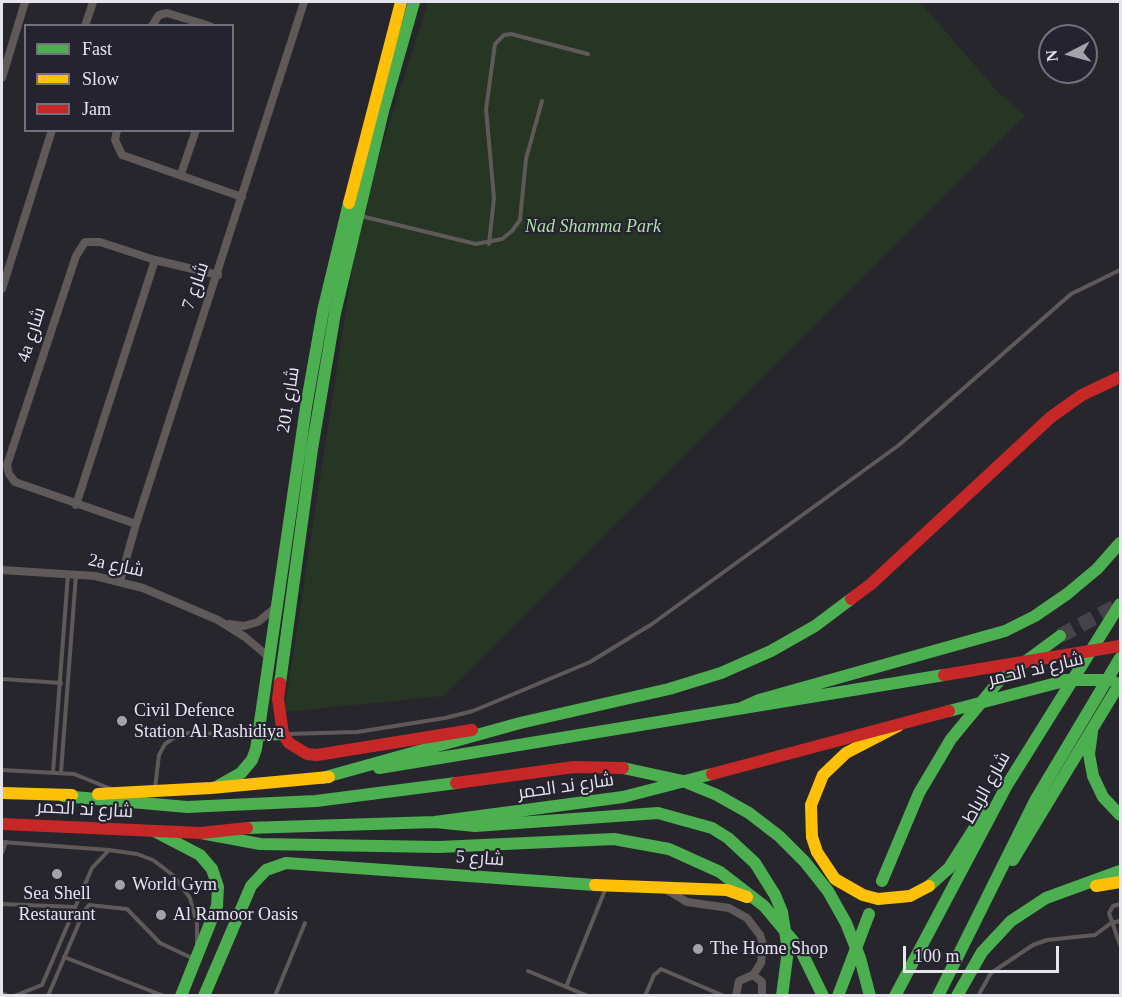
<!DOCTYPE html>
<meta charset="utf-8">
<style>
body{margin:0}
#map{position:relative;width:1122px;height:997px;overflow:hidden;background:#27262d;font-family:"Times New Roman",serif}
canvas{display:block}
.frame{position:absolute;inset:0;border:3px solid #e6e5ee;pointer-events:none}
.legend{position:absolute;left:24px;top:24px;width:210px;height:108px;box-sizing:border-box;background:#262330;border:2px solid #73717c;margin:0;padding:8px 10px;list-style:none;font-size:18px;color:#e6e5ee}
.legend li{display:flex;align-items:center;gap:12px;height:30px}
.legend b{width:30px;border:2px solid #73717c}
.north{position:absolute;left:1038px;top:24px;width:60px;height:60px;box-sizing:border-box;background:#262330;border:2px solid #73717c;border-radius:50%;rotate:264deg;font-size:16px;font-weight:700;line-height:24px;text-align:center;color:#e6e5ee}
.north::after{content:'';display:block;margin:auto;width:21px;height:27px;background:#a3a2aa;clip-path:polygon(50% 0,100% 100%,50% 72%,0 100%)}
.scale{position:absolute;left:903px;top:946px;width:156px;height:27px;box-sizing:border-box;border:3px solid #e6e5ee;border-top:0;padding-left:8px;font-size:18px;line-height:21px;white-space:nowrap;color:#e6e5ee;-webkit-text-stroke:4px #262330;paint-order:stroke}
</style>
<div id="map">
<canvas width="1122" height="997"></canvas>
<div class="frame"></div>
<ul class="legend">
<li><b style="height:8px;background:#4caf50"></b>Fast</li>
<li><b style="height:8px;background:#ffc107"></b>Slow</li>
<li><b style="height:8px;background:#c62828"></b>Jam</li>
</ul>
<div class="north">N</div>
<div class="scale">100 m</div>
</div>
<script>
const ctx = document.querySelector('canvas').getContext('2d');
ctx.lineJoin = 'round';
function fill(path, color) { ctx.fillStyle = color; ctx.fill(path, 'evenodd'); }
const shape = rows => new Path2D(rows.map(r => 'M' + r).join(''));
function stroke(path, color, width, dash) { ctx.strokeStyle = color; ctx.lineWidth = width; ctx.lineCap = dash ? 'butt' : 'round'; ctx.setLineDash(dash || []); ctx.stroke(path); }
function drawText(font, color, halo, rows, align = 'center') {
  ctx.font = font + ' "Times New Roman",Cairo,serif'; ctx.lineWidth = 4.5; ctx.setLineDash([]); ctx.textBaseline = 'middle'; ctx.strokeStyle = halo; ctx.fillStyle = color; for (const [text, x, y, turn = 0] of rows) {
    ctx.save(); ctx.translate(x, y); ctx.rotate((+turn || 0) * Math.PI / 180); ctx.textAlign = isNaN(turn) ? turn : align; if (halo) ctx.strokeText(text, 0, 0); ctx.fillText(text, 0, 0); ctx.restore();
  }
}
const green = shape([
 [428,2,920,2,997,91,1025,115,443,696,284,712,361,212]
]);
const highwayTunnel = shape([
 [1060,636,1120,604]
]);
const lane = shape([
 [361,216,476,244,502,239,512,231,520,220,526,159,542,101],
 [489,244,494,198,486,109,495,44,504,35,511,34,588,54],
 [2,679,61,683],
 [287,734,357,732,445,718,473,711,590,662,652,624,899,445,1071,294,1120,270],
 [2,770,74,774,111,789],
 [53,772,68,574],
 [61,772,76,575],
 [155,788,159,755,165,744,175,737,188,733,255,735],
 [2,842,109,850,137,854,153,860,174,876,190,898,197,924,197,944],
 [2,853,6,842],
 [2,904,75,907],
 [1120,904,1113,906,1109,913,1120,945],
 [64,957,164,996],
 [528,971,588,996],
 [566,987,605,890],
 [2,993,8,996],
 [14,996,42,985,92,868,109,850],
 [48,996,84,911,89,905,127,909,160,943,194,959],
 [275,996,305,923],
 [645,996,654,975,661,969,724,996],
 [978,996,991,973,1033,945,1047,940,1095,935,1111,923,1120,921]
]);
const street = shape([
 [85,26,93,2],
 [152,26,159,15,167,13,210,26],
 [2,78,25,2],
 [117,130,115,140,122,155,242,197],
 [181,174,196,130],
 [2,289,52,130],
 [76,505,155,260],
 [136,524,15,482,9,474,7,465,10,456,76,256,85,242,100,242,155,260,218,275],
 [2,570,95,576,143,588,218,620,245,637,270,658],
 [120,581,136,524,304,2],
 [229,624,244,626,258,622,276,607],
 [667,890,687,902,729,908,747,918,760,935,763,945,761,963,753,975],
 [736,996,739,981,753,975,762,982,762,996]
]);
const fast = shape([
 [1064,680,1112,680],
 [280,683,312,449,335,313,383,111,414,2],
 [741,708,759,700,1005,631,1035,616,1067,594,1097,569,1120,543],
 [949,711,1072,679],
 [1092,732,1089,754,1093,776,1103,797,1120,815],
 [259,735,283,734],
 [379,768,944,675],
 [623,768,683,781,717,795,749,813,779,836,805,862,828,891,846,923,860,958,870,996],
 [322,778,520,723,669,689,721,673,771,651,815,626,851,599],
 [218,786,241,773,252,760,256,749,306,407,323,311,349,203],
 [63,796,187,807,316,801,456,783],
 [435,822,475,826,658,813,712,828,728,838,755,863,775,895,782,912,788,950,782,996],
 [247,828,435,822,623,797,712,774],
 [154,831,200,855,212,869,218,887,217,906,181,996],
 [201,833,260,844,439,847,614,839,669,849,720,872,764,906,800,949,823,996],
 [1013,860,1120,683],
 [882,881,919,793,951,739,999,681,1060,636],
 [929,886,949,868,986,810],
 [204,996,251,886,266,870,286,863,595,885],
 [838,996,869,914],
 [895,996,1007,785,1120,604],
 [938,996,1036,799,1120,658],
 [957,996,982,952,1011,921,1046,898,1120,871]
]);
const slow = shape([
 [349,203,401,2],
 [898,726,846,753,823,775,811,805,812,837,817,852,835,879,863,895,878,899,910,896,929,886],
 [2,793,72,795],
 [98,794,211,788,329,777],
 [595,885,727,890,747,897],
 [1096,886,1120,882]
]);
const jam = shape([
 [851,599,871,584,1051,417,1082,395,1120,377],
 [944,675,1120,646],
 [280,683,278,699,283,734,289,743,307,754,317,755,472,730],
 [712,774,949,711],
 [456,783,574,767,623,768],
 [2,824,201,833,247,828]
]);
const markers = [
 [122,721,6,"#a3a2aa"],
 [57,874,6,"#a3a2aa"],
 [120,885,6,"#a3a2aa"],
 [161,915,6,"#a3a2aa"],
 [698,949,6,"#a3a2aa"]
];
const parkNames = [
 ["Nad Shamma Park",593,227]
];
const streetNames = [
 ["شارع 7",196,286,-71],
 ["4a شارع",32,335,-72],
 ["شارع 201",289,400,-81],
 ["2a شارع",116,566,12],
 ["شارع ند الحمر",1036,670,-13],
 ["شارع ند الحمر",566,787,-8],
 ["شارع الرباط",987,788,-61],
 ["شارع ند الحمر",85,810,3],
 ["شارع 5",480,859,4]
];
const poiNames = [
 ["Civil Defence",134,711],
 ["Station Al Rashidiya",134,732],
 ["World Gym",132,885],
 ["Sea Shell",57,894,"center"],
 ["Restaurant",57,915,"center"],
 ["Al Ramoor Oasis",173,915],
 ["The Home Shop",710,949]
];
fill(green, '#263524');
stroke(highwayTunnel, '#44434a', 15, [15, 8]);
stroke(lane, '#5f5a59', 4);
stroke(street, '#5f5a59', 8);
stroke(fast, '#4caf50', 12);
stroke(slow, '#ffc107', 12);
stroke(jam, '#c62828', 12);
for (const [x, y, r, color] of markers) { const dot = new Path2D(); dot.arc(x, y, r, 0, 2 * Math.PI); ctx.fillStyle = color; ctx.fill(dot); stroke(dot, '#262330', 2); }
drawText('italic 18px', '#afdfa6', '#262330', parkNames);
drawText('18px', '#e6e5ee', '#262330', streetNames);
drawText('18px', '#e6e5ee', '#262330', poiNames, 'left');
</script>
